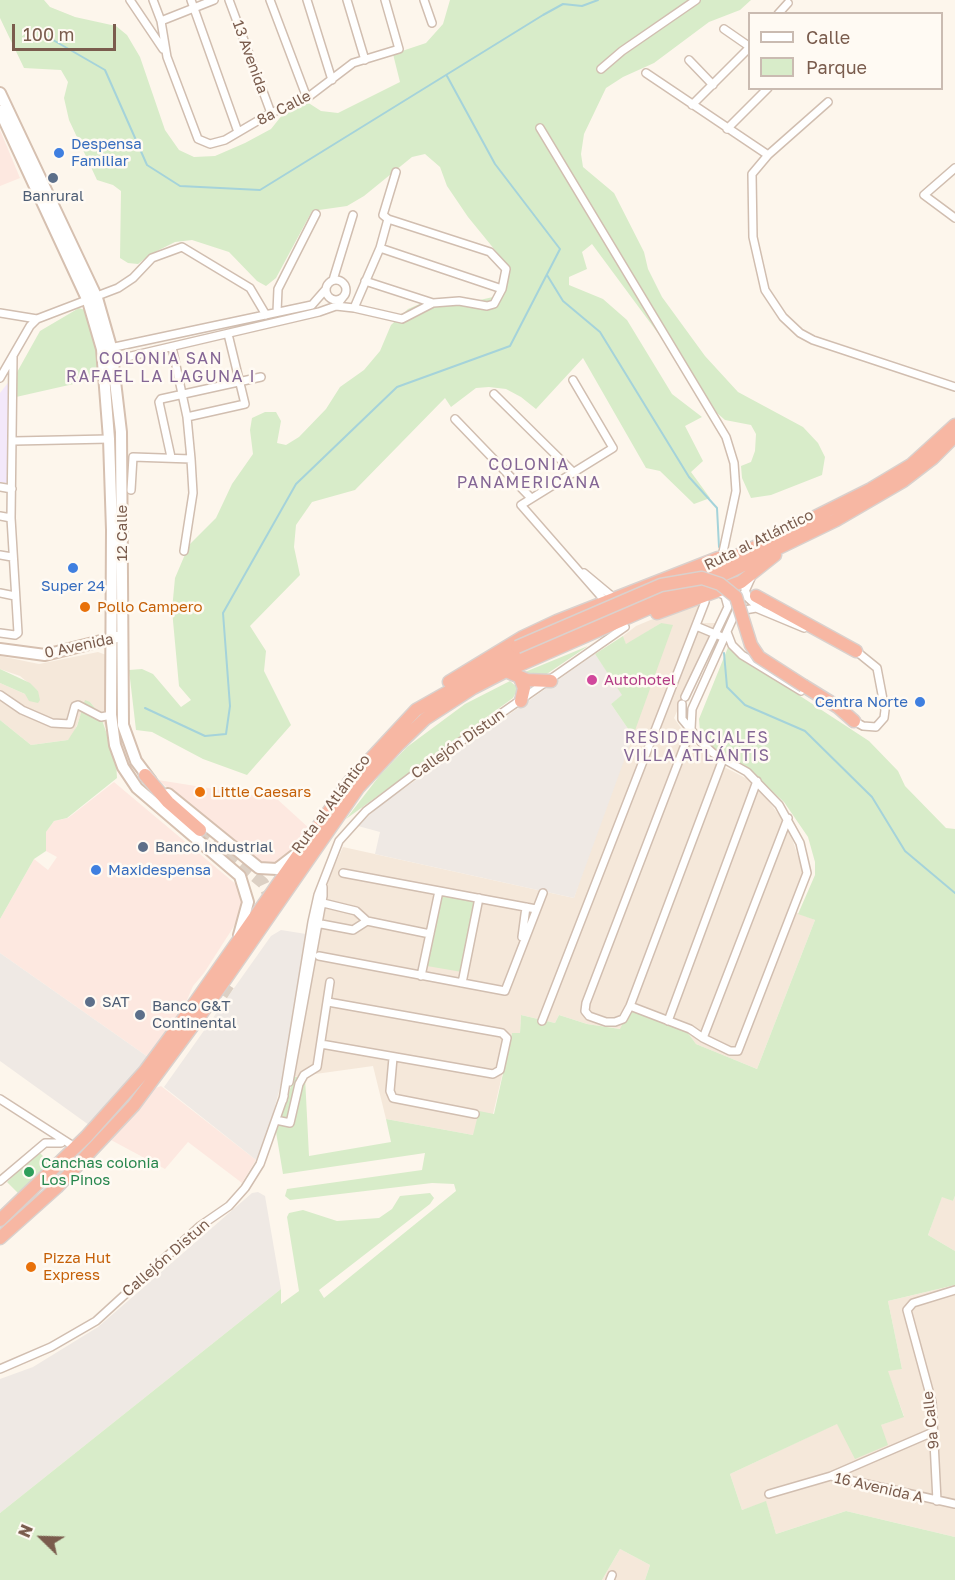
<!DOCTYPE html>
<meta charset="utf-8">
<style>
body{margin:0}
#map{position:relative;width:955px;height:1580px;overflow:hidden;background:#fdf6ec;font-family:"Golos Text",sans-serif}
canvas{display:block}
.legend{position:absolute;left:748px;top:12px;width:195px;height:78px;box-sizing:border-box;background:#fffaf3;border:2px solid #cabbb1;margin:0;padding:8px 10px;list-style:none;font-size:18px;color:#7a5c4d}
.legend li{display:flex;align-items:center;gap:12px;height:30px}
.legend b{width:30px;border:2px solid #cabbb1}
.north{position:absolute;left:12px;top:1508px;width:60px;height:60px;-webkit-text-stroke:4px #fffaf3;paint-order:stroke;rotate:293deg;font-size:16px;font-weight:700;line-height:24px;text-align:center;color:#7a5c4d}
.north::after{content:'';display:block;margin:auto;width:21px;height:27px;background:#7a5c4d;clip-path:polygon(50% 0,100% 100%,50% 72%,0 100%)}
.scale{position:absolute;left:12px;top:24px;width:104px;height:27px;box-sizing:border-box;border:3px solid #7a5c4d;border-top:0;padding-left:8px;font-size:18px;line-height:21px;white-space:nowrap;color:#7a5c4d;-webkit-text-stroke:4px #fffaf3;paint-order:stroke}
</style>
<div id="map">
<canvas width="955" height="1580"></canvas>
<ul class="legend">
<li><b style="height:8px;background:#fff"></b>Calle</li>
<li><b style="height:16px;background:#d8ecc9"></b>Parque</li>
</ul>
<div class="north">N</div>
<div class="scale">100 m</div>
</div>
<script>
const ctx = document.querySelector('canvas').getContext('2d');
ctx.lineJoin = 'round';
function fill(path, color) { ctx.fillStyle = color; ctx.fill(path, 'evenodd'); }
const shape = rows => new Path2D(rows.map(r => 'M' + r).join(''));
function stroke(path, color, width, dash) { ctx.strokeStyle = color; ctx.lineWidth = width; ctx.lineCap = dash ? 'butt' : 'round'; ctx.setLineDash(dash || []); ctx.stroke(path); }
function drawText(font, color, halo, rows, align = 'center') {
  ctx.font = font + ' "Golos Text",sans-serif'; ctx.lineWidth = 5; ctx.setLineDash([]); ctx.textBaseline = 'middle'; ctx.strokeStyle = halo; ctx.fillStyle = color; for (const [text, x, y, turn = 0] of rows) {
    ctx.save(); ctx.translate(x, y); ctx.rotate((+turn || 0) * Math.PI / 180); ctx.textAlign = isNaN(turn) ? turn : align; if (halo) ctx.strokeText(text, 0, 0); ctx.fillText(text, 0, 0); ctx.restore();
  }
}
const residential = shape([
 [706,597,697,623,716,623,674,718,688,738,713,761,755,783,788,827,805,877,793,911,815,920,757,1069,696,1044,688,1033,629,1011,621,1029,587,1024,559,1015,555,1023,521,1015,520,1033,512,1033,493,1114,473,1135,386,1119,373,1066,294,1077,329,878,343,847,574,898,661,623,626,645,623,636,636,626],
 [98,652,109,656,107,731,100,714,90,702,82,712,73,735,68,740,31,745,0,720,0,683,25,694,38,691,20,676,0,669,0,656,39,664],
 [942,1196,953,1201,955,1196,955,1251,928,1235],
 [955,1285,955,1537,846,1511,776,1534,766,1502,742,1510,730,1474,838,1423,881,1425,904,1416,887,1370,902,1369,888,1301],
 [620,1549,650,1565,645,1580,602,1580]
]);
const commercial = shape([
 [0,130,20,178,0,186],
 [158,780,258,796,265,788,310,829,281,863,260,865],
 [114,782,238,886,245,909,204,973,193,986,184,1007,148,1057,0,953,0,919,34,859,48,870,57,857,46,851,46,832,54,821,68,818],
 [161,1086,256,1160,242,1183,188,1142,165,1169,111,1140,153,1089]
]);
const industrial = shape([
 [595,654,623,695,611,704,633,736,574,898,375,854,380,832,358,826,379,806],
 [281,930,306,934,288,1057,266,1140,256,1160,164,1087,271,936],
 [0,953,148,1057,89,1125,0,1061],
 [258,1192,265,1196,281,1289,0,1513,0,1379,33,1367,98,1327,252,1193]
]);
const education = shape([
 [11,379,12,484,0,482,0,393]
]);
const green = shape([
 [0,0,44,0,50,7,75,17,116,26,127,35,140,57,165,130,179,150,194,157,215,156,245,143,271,129,287,109,307,102,321,111,338,113,400,82,393,54,426,43,443,24,450,0,751,0,740,10,709,22,654,63,623,77,606,88,584,134,581,154,583,167,614,193,644,252,648,269,662,297,705,356,738,392,803,427,818,443,825,457,822,475,771,495,751,498,742,478,741,466,751,462,755,451,756,434,751,425,725,420,717,413,592,244,582,252,587,269,569,277,569,285,603,299,627,320,672,394,702,417,685,426,703,461,691,472,710,498,694,504,660,471,646,468,583,358,536,409,521,397,506,389,489,387,476,388,451,407,445,398,355,490,312,502,296,525,294,547,300,575,250,626,266,651,264,671,291,725,247,775,203,759,152,732,136,730,129,670,142,669,153,674,181,707,191,700,179,686,172,610,175,578,189,545,216,518,232,484,253,454,250,430,252,418,265,412,276,412,281,421,277,443,286,445,299,437,326,409,340,387,364,370,380,351,391,325,408,309,422,303,446,298,471,302,493,297,505,284,508,266,468,217,447,186,440,167,425,154,412,157,364,196,347,206,312,211,276,278,266,286,257,281,229,252,192,240,175,242,151,254,138,264,128,263,120,258,121,191,113,185,97,180,69,120,64,98,68,82,61,70,24,68,0,18],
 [79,308,88,311,97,343,100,378,16,397,16,374,40,331],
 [661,623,673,625,633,736,611,704,622,695,595,654,623,636,626,644],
 [729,645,739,656,869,741,898,771,905,786,946,828,955,829,955,1196,953,1201,942,1197,928,1235,955,1251,955,1285,888,1301,902,1369,888,1371,904,1417,881,1425,888,1445,855,1459,837,1424,730,1474,742,1510,766,1501,776,1534,846,1511,955,1537,955,1580,645,1580,650,1565,620,1549,602,1580,0,1580,0,1513,281,1289,281,1304,299,1291,287,1217,289,1213,303,1210,337,1221,379,1218,392,1209,400,1196,430,1193,434,1198,430,1204,319,1290,324,1298,456,1191,454,1184,432,1183,290,1200,285,1196,287,1189,422,1170,425,1153,283,1174,276,1132,294,1077,305,1077,309,1156,391,1142,386,1119,473,1135,479,1111,494,1114,512,1033,520,1033,521,1015,555,1023,559,1015,587,1024,620,1029,629,1010,688,1033,696,1044,757,1069,815,920,798,914,815,875,815,862,808,837,784,802,751,772,714,748,700,732,699,719],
 [588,646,538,680,525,672],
 [0,669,30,683,38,691,40,700,38,703,29,701,25,694,0,683],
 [510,681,518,688,513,698,346,819,380,775,407,747,465,704],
 [85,700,90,702,100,714,116,761,117,778,67,818,54,821,46,832,46,851,34,859,0,919,0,720,31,745,68,740,77,726],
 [442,893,476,900,462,972,427,966],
 [38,1151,50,1163,19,1194,7,1182]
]);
const stream = shape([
 [34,29,105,70,147,165,180,186,260,190,543,15,563,4,582,6,598,0],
 [547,275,563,301,600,332,689,477,717,508,719,547],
 [724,653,727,687,745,705,805,731,872,797,905,851,955,893],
 [145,708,205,736,226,734,230,706,223,613,296,484,397,387,510,346,560,249,495,164,447,76]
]);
const highwayTunnel = shape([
 [200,830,263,883,273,904],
 [212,1010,230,983]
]);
const street = shape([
 [130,0,163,49],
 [153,0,161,21,167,57,198,139,210,144,225,140,271,113,307,98,353,63,399,49,385,0],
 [191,0,238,132],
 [229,0,271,113],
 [270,0,307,98],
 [307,0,332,80],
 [347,0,365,60],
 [424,0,432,23],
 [778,14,788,3],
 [161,21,214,0],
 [724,29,750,47],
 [689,60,713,85],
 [601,69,622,51,696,0],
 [646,73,768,155],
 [828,102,768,155,752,174,753,237,765,290,783,317,800,333,813,340,955,387],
 [692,105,750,47],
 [540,128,726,437,734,463,736,491,723,552],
 [727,129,768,88],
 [955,168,924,195,955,218],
 [380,248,502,289],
 [333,280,353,215],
 '326 290a10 10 0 1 1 20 0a10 10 0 1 1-20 0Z',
 [365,281,433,303],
 [336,306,354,308,380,248,388,219],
 [354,308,402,319,433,303,459,301,487,306,494,304,502,289,506,269,490,252,388,219,383,215,396,172],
 [277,312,278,289,316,214],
 [0,313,37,319],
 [110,348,312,305,326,289],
 [110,361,319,312,336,306,343,297],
 [0,378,30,326,37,319,118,288,133,278,152,258,182,247,250,288,266,315],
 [573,380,613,448,521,505,605,601],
 [494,394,574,473],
 [187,417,245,404,228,334],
 [455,419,530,497],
 [14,441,109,439],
 [171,457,159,402,161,399,261,377],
 [0,487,12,489],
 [131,490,133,457,191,459,187,417,172,347],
 [0,516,11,518],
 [184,551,193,493,191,459],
 [0,555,12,557],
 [584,573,614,598],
 [745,589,748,598,760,609],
 [0,593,15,596],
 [739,611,756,608,804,628],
 [696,626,720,636],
 [727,632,732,645,742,655,801,691],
 [0,633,15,635,18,633,11,518,13,357],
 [0,695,22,710,52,723,70,724,75,706,78,705,101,717,111,715],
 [685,697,728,607,725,596,717,591],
 [852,720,863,726,876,727,884,718,885,710,877,668,856,651],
 [723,759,630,1006,623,1019,615,1022,606,1022,589,1016,585,1011,586,1003,691,729,692,709,751,578],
 [343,873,536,909],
 [319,902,356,911,367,921,430,934],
 [316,923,353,930,367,921],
 [522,937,526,907],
 [319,956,505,991,543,893],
 [421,976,439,891],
 [462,983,479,898],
 [630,1006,690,1029,703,1038,730,1051,738,1051,807,873,800,843,779,805,747,772,713,753,702,743,682,719,682,704],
 [542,1021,705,602],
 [668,1021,757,781],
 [703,1038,788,818],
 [321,1044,493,1074,500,1070,507,1038,502,1033,328,1002],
 [393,1058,390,1091,393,1098,475,1114],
 [289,1082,323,896,323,887],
 [0,1099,70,1144],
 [283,1100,312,922,318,895,339,841,366,811,420,770,625,627],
 [276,1120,290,1123,299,1084,304,1075,317,1067,330,982],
 [0,1181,45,1143,61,1143],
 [0,1369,51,1347,96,1321,200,1226,229,1206,245,1188,260,1164,284,1096],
 [831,1476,933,1432],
 [769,1494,831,1476,955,1504],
 [937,1501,932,1402,907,1310,913,1303,955,1290],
 [610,1580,612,1575]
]);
const secondary = shape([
 [0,93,97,298,111,347,121,432,123,725,136,761,151,781],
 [0,111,88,301,102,349,109,439,112,530,111,715,115,745,123,767,137,788,240,876,248,902,239,935],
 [0,649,45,655,117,637],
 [168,794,259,868,277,869,295,855]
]);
const highway = shape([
 [691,579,871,489,911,465,955,425],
 [756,596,856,651],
 [657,613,741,582,775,555],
 [506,671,527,680,551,681],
 [520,678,524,688,521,701],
 [449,682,523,637,557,621,718,558],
 [804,686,838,707,854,721],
 [145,775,168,802,200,830],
 [0,1220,86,1137,145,1071,187,1014,350,781,416,710,501,662,670,590],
 [0,1238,57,1187,134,1105,197,1020,358,788,399,744,425,719,473,688,506,671,704,584,836,520,903,481,933,458,955,436]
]);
const highwayBridge = shape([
 [517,647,661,585,702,578,720,584,736,597,751,645,759,657,804,686]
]);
const markers = [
 [59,153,6,"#3f7fe0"],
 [53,178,6,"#5c6f8a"],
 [73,568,6,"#3f7fe0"],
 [85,607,6,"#e8710a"],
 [592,680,6,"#d1479c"],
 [920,702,6,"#3f7fe0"],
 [200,792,6,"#e8710a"],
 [143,847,6,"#5c6f8a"],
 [96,870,6,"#3f7fe0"],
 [90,1002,6,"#5c6f8a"],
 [140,1015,6,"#5c6f8a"],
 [29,1172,6,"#2e9e5b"],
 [31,1267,6,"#e8710a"]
];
const streetNames = [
 ["13 Avenida",250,57,70],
 ["8a Calle",284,108,-27],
 ["12 Calle",122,533,-90],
 ["Ruta al Atlántico",759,540,-26],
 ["0 Avenida",79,646,-12],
 ["Callejón Distun",458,744,-35],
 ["Ruta al Atlántico",331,804,-53],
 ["Callejón Distun",166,1258,-41],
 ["9a Calle",931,1420,-96],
 ["16 Avenida A",879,1488,13]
];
const shopNames = [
 ["Despensa",71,144],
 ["Familiar",71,161],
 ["Super 24",73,586,"center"],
 ["Centra Norte",908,702,"right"],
 ["Maxidespensa",108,870]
];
const serviceNames = [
 ["Banrural",53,196,"center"],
 ["Banco Industrial",155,847],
 ["SAT",102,1002],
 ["Banco G&T",152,1006],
 ["Continental",152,1023]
];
const foodNames = [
 ["Pollo Campero",97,607],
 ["Little Caesars",212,792],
 ["Pizza Hut",43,1258],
 ["Express",43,1275]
];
const hotelNames = [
 ["Autohotel",604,680]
];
const leisureNames = [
 ["Canchas colonia",41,1163],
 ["Los Pinos",41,1180]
];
const neighbourhoodNames = [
 ["COLONIA SAN",161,359],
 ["RAFAEL LA LAGUNA I",161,377],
 ["COLONIA",529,465],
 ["PANAMERICANA",529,483],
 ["RESIDENCIALES",697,738],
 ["VILLA ATLÁNTIS",697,756]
];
fill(residential, '#f5e8da');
fill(commercial, '#fde8e0');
fill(industrial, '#efe9e4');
fill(education, '#f3e8fa');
fill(green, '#d8ecc9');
stroke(stream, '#a5d3da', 2);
stroke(highwayTunnel, '#dcd0c4', 12, [12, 6]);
stroke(street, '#d1beb0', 10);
stroke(secondary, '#d6c0b0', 14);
stroke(highway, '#dad1cd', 15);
stroke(street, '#fff', 7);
stroke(secondary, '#fff', 10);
stroke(highway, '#f7b7a3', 12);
stroke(highwayBridge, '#dad1cd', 15, []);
stroke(highwayBridge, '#f7b7a3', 12);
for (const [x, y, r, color] of markers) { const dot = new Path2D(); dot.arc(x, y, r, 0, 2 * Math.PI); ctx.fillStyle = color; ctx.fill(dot); stroke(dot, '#fffaf3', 2); }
drawText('15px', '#7a5c4d', '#fffaf3', streetNames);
drawText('15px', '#366cbe', '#fffaf3', shopNames, 'left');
drawText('15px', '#4e5e75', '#fffaf3', serviceNames, 'left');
drawText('15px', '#c56008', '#fffaf3', foodNames, 'left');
drawText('15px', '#b23c85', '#fffaf3', hotelNames, 'left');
drawText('15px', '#27864d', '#fffaf3', leisureNames, 'left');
ctx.letterSpacing = '1.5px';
drawText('16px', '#846695', '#fffaf3', neighbourhoodNames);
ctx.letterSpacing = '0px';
</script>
